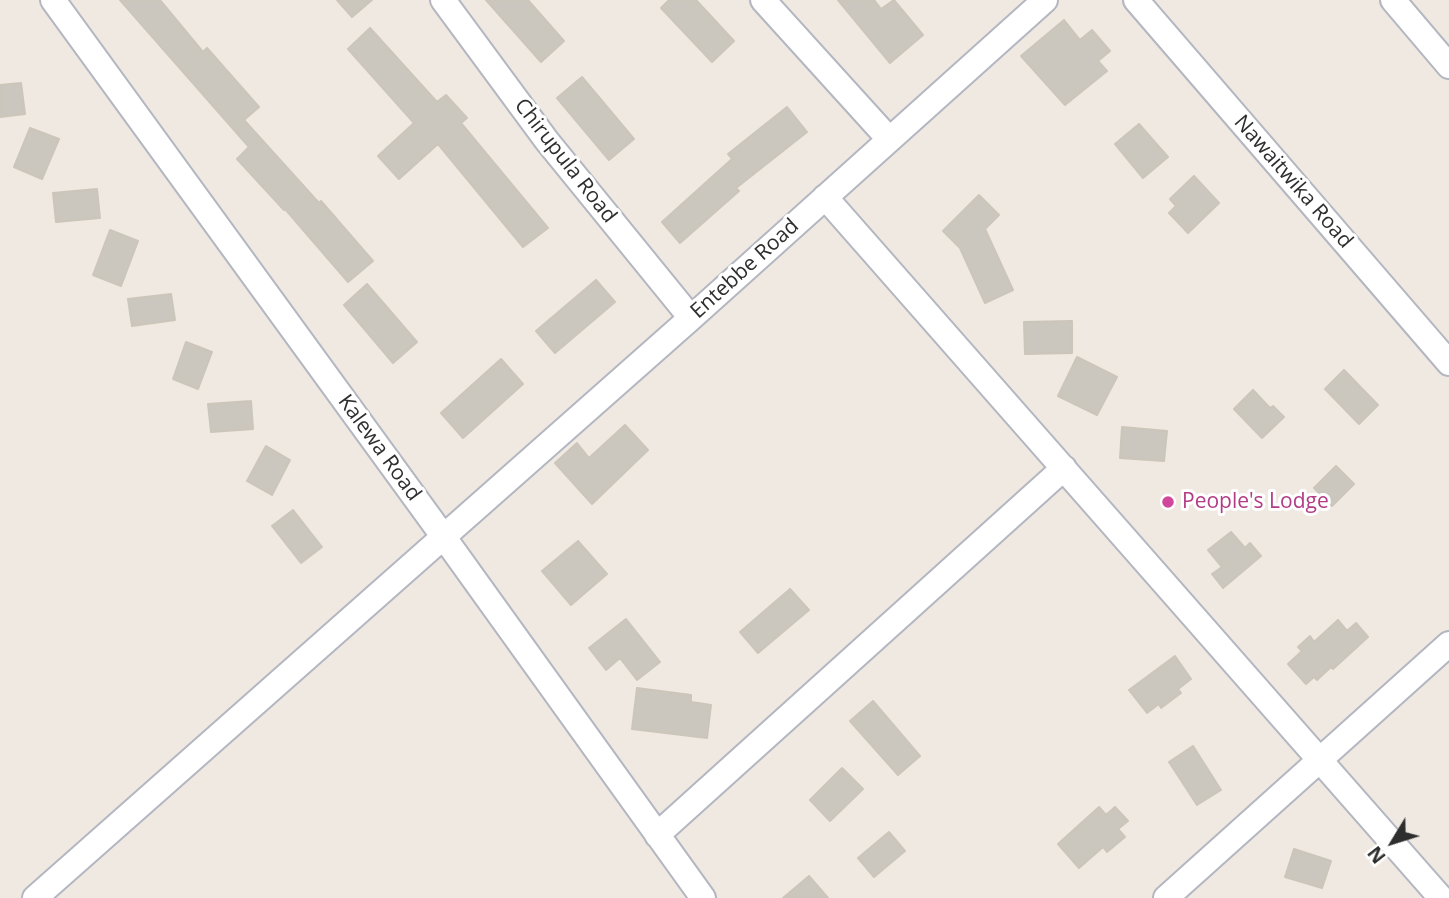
<!DOCTYPE html>
<style>
body{margin:0}
#map{position:relative;width:1449px;height:898px;overflow:hidden;background:#efe9e1;font-family:"Open Sans",sans-serif}
canvas{display:block}
.north{position:absolute;left:1358px;top:807px;width:70px;height:70px;-webkit-text-stroke:5px #fff;paint-order:stroke;rotate:232deg;font-size:19px;font-weight:700;line-height:28px;text-align:center;color:#2e2e2e}
.north::after{content:'';display:block;margin:auto;width:24px;height:32px;background:#2e2e2e;clip-path:polygon(50% 0,100% 100%,50% 72%,0 100%)}
</style>
<div id="map">
<canvas width="1449" height="898"></canvas>
<div class="north">N</div>
</div>
<script>
const ctx = document.querySelector('canvas').getContext('2d');
ctx.lineJoin = 'round';
function fill(path, color) { ctx.fillStyle = color; ctx.fill(path, 'evenodd'); }
const shape = rows => new Path2D(rows.map(r => 'M' + r).join(''));
function stroke(path, color, width, dash) { ctx.strokeStyle = color; ctx.lineWidth = width; ctx.lineCap = dash ? 'butt' : 'round'; ctx.setLineDash(dash || []); ctx.stroke(path); }
function drawText(font, color, halo, rows, align = 'center') {
  ctx.font = font + ' "Open Sans",sans-serif'; ctx.lineWidth = 6; ctx.setLineDash([]); ctx.textBaseline = 'middle'; ctx.strokeStyle = halo; ctx.fillStyle = color; for (const [text, x, y, turn = 0] of rows) {
    ctx.save(); ctx.translate(x, y); ctx.rotate((+turn || 0) * Math.PI / 180); ctx.textAlign = isNaN(turn) ? turn : align; if (halo) ctx.strokeText(text, 0, 0); ctx.fillText(text, 0, 0); ctx.restore();
  }
}
const building = shape([
 [120,0,160,0,203,52,207,48,259,107,244,120,319,203,321,201,373,261,348,282,285,209,284,210,237,159,249,147,120,0],
 [337,0,372,0,352,17,337,0],
 [486,0,528,0,564,41,541,62,486,0],
 [669,0,696,0,734,41,712,62,661,8,669,0],
 [838,0,874,0,881,9,894,0,923,35,890,63,838,0],
 [1064,20,1080,40,1092,30,1110,51,1098,61,1107,71,1065,105,1021,56,1064,20],
 [370,28,437,102,446,95,467,118,461,123,548,228,523,247,438,144,399,179,378,156,414,123,348,49,370,28],
 [582,77,634,139,609,160,557,98,582,77],
 [21,83,25,114,0,117,0,85,21,83],
 [787,107,807,132,736,188,739,191,680,243,662,222,732,159,728,154,787,107],
 [1139,124,1168,157,1143,178,1115,144,1139,124],
 [30,128,59,139,42,179,14,167,30,128],
 [1194,176,1219,203,1188,233,1169,213,1176,206,1170,199,1194,176],
 [97,189,100,218,56,222,53,193,97,189],
 [979,195,999,215,985,229,1013,290,985,303,960,248,943,231,979,195],
 [110,230,138,241,121,286,93,275,110,230],
 [596,280,615,302,555,353,536,331,596,280],
 [367,284,417,342,393,363,344,305,367,284],
 [171,294,175,320,132,326,128,299,171,294],
 [1072,321,1072,353,1025,354,1024,322,1072,321],
 [186,342,212,352,198,389,173,379,186,342],
 [1077,357,1117,377,1097,415,1058,396,1077,357],
 [501,359,523,384,463,438,441,413,501,359],
 [1344,370,1378,405,1359,424,1325,389,1344,370],
 [1253,390,1270,408,1273,406,1284,417,1262,438,1234,409,1253,390],
 [251,401,253,429,211,432,208,404,251,401],
 [625,425,648,450,592,504,555,463,577,443,589,458,625,425],
 [1122,427,1167,431,1164,461,1120,458,1122,427],
 [266,446,290,460,272,495,247,481,266,446],
 [1336,466,1354,484,1332,506,1314,488,1336,466],
 [293,510,322,547,301,563,272,526,293,510],
 [1231,532,1245,548,1250,543,1261,556,1223,588,1212,574,1222,567,1208,550,1231,532],
 [578,541,607,574,571,605,542,571,578,541],
 [790,589,809,610,758,653,740,632,790,589],
 [626,619,660,662,637,680,620,658,606,670,589,648,626,619],
 [1338,620,1347,631,1356,623,1368,637,1333,669,1331,667,1317,680,1314,677,1306,684,1288,664,1302,651,1298,647,1310,636,1314,642,1338,620],
 [1175,656,1191,679,1178,689,1181,693,1161,708,1159,704,1147,713,1129,690,1175,656],
 [637,688,691,695,691,702,711,705,707,738,632,729,637,688],
 [873,701,920,756,898,775,850,721,873,701],
 [1193,746,1221,790,1197,805,1169,762,1193,746],
 [842,768,863,789,830,821,810,800,842,768],
 [1099,807,1106,815,1115,807,1128,821,1118,829,1125,837,1107,852,1103,847,1079,868,1058,844,1099,807],
 [889,832,905,851,874,877,858,858,889,832],
 [1294,849,1331,861,1322,888,1285,877,1294,849],
 [809,876,828,898,783,898,809,876]
]);
const minor = shape([
 [53,0,443,536,703,898],
 [443,0,547,141,691,318],
 [763,0,889,139],
 [1136,0,1449,363],
 [1393,0,1449,66],
 [825,197,1441,898],
 [657,835,1064,468],
 [35,898,691,318,1045,0],
 [1166,898,1449,644]
]);
const markers = [
 [1168,502,7,"#d1479c"]
];
const streetNames = [
 ["Chirupula Road",565,161,52],
 ["Nawaitwika Road",1293,182,49],
 ["Entebbe Road",745,269,-42],
 ["Kalewa Road",379,448,54]
];
const hotelNames = [
 ["People's Lodge",1182,502]
];
fill(building, '#cbc7bf');
stroke(building, '#cbc5ba', 2);
stroke(minor, '#b4b7c1', 28);
stroke(minor, '#fff', 24);
for (const [x, y, r, color] of markers) { const dot = new Path2D(); dot.arc(x, y, r, 0, 2 * Math.PI); ctx.fillStyle = color; ctx.fill(dot); stroke(dot, '#fff', 2.5); }
drawText('21px', '#2e2e2e', '#fff', streetNames);
drawText('21px', '#b23c85', '#fff', hotelNames, 'left');
</script>
